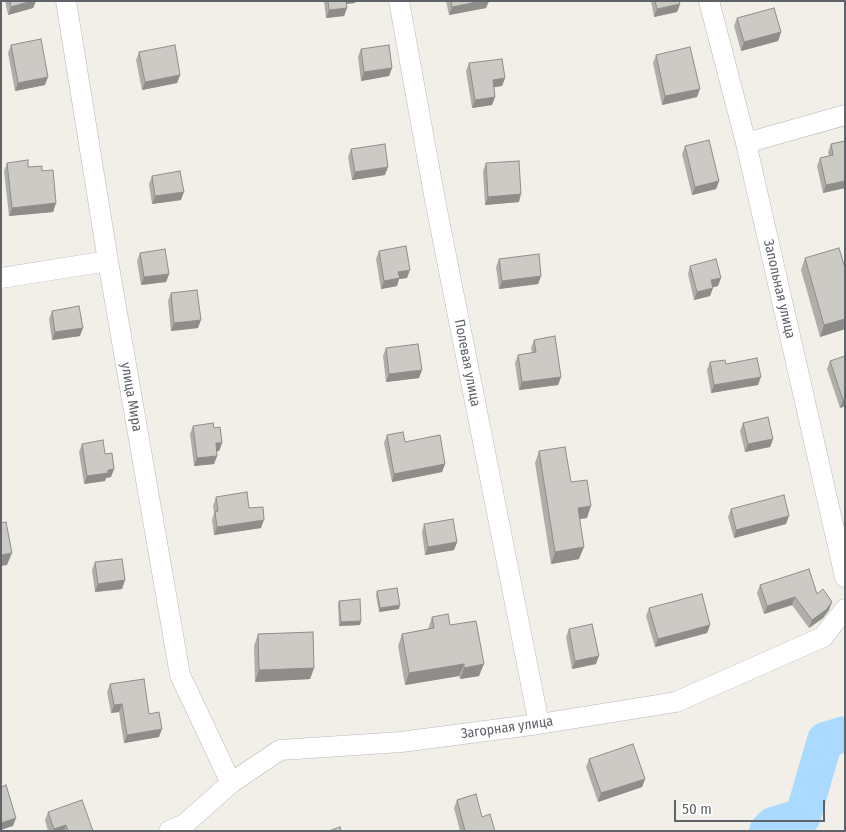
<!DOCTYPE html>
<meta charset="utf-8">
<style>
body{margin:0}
#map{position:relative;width:846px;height:832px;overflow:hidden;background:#f1efe8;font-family:"Fira Sans Condensed",sans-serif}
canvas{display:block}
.frame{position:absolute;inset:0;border:2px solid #5f6368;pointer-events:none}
.scale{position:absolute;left:674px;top:800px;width:151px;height:22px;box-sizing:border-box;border:2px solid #5f6368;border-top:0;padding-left:6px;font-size:15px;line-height:18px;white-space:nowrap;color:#5f6368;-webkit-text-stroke:4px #fff;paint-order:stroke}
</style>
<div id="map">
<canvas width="846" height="832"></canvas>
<div class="frame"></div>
<div class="scale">50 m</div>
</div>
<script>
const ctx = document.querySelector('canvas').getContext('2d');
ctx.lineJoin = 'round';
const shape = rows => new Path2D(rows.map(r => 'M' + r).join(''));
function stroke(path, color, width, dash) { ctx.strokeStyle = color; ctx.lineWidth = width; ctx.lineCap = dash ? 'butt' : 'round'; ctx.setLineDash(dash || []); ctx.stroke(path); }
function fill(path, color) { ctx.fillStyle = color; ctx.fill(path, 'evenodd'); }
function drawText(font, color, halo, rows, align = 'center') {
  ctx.font = font + ' "Fira Sans Condensed",sans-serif'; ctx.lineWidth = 4; ctx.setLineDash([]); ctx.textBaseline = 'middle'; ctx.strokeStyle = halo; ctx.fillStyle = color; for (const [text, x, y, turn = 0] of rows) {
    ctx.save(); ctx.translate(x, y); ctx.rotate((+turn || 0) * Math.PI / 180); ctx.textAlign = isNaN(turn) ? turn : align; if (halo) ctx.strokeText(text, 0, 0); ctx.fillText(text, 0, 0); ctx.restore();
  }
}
const river = shape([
 [767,831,773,825,803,816,825,740,845,734]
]);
const minor = shape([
 [66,1,108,261,180,675,231,783],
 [399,1,435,200,539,724],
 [709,1,746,143,845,577],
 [746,143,845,115],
 [1,278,108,261],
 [169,831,185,824,231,783,280,750,401,742,539,724,676,702,823,637,845,609]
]);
const wall = shape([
 [5,1,36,1,33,8,8,15],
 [324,1,356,1,355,3,347,4,347,8,344,16,326,18],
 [446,1,489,1,486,8,449,15],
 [651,1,679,1,680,4,677,12,654,17],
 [737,18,781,32,778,41,741,51,734,26],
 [11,45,45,85,15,91,8,53],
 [361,49,392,68,389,76,361,81,358,57],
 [139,52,180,75,177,83,142,90,136,60],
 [656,55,697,97,662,105,653,63],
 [469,63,505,78,502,86,494,87,495,97,492,105,472,108,466,71],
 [845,141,845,188,823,193,817,166,820,158,829,156,828,152,831,144],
 [685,146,719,181,716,189,692,195,682,154],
 [351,149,385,175,352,180,348,157],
 [7,163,28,167,56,203,53,212,9,216,4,171],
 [486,163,519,202,485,205,483,171],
 [152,176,181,200,152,204,149,184],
 [379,251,407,278,399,279,397,286,381,289,376,259],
 [140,253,169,274,166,282,141,285,137,261],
 [805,258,845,329,820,337,801,270],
 [499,259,541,276,538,284,499,289,496,267],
 [690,266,718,286,713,287,710,296,694,300,688,274],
 [171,293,198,328,171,331,168,301],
 [52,311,80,336,52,340,49,319],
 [534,340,561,377,558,385,519,390,515,363,518,355,532,353,531,348],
 [386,348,419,378,386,382,383,356],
 [830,361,845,406,840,408,827,369],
 [710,362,726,364,758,385,711,393,707,370],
 [743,423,773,439,770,447,745,452,740,431],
 [193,426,214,428,222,443,219,451,216,451,217,456,214,464,194,466,190,434],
 [387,435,405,442,445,464,442,472,392,482,384,443],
 [82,444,105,454,114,469,111,477,106,478,105,481,84,484,79,452],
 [539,451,571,482,587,518,579,519,579,559,551,564,535,463],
 [216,497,249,508,261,528,214,535,212,520,214,513,213,506],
 [731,509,786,524,734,538,728,517],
 [424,524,457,542,454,550,425,555,422,532],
 [95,562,125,580,122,589,95,592,92,570],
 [760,585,817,594,829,610,823,618,809,628,792,605,764,614,757,593],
 [377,591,399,609,379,612,376,595],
 [339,601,361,621,360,625,339,626,338,605],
 [649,608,710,625,707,633,655,647,646,616],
 [432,617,450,625,479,676,460,679,459,676,405,685,398,646,402,634,428,629],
 [569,629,596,664,572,669,566,637],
 [258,634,314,668,310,679,255,682,254,646],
 [110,684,149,714,159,737,124,743,119,712,111,713,107,692],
 [589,759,645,779,642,787,598,802,586,767],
 [457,800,482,817,495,831,460,831,454,808],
 [48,812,93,831,48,831,45,820]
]);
const shadedWall = shape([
 [32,1,36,1,33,8,8,15,11,7],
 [344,1,356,1,355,3,343,4],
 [482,1,489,1,486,8,449,15,452,7],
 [680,4,677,12,654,17,657,9],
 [347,8,344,16,326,18,329,10],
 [781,32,778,41,741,51,744,42],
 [392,68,389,76,361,81,364,72],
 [180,75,177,83,142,90,145,82],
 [48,77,45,85,15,91,18,83],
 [505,78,502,86,490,88,493,80],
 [700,89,697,97,662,105,665,96],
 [495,97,492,105,472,108,475,100],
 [388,167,385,175,352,180,355,172],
 [719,181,716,189,692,195,695,187],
 [845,181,845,188,823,193,826,185],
 [184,192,181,200,152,204,155,196],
 [521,194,519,202,485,205,488,197],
 [56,203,53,212,9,216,12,208],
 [410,270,407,278,399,279,397,286,381,289,384,281,398,272],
 [169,274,166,282,141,285,144,277],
 [541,276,538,284,499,289,502,281],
 [721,278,718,286,708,288,711,280],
 [713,288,710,296,694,300,697,292],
 [845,319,845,329,820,337,824,325],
 [201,320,198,328,171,331,174,323],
 [83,328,80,336,52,340,55,332],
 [422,370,419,378,386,382,389,374],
 [561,377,558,385,519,390,522,382],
 [761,377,758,385,711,393,714,385],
 [845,399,845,406,840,408,843,400],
 [773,439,770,447,745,452,748,444],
 [216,443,222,443,219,451,213,452],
 [217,456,214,464,194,466,197,458],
 [445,464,442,472,392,482,394,474],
 [114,469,111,477,106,478,105,481,84,484,87,476],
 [591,506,587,518,573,520,578,508],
 [789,516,786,524,734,538,736,530],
 [264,520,261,528,214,535,217,527],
 [457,542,454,550,425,555,428,547],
 [584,547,579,559,551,564,555,552],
 [12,553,7,565,1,566,1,555],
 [125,580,122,589,95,592,98,584],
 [795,597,792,605,764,614,767,606],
 [832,602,829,610,823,618,809,628,812,620],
 [400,605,399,609,379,612,380,608],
 [361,621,360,625,339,626,341,622],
 [710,625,707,633,655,647,658,639],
 [599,656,596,664,572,669,575,661],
 [464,664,459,676,405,685,409,673],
 [484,664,479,676,460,679,464,668],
 [314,668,310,679,255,682,259,670],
 [122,704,119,712,111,713,114,705],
 [162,729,159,737,124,743,127,735],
 [645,779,642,787,598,802,601,793],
 [16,818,13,826,1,830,1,823],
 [66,825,64,831,53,831,54,829]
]);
const building = shape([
 [10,1,32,1,11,7,10,1],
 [328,1,346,1,347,8,329,10,328,1],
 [451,1,482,1,452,7,451,1],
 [655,1,679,1,680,4,657,9,655,1],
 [774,8,781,32,744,42,737,18,774,8],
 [41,39,48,77,18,83,11,45,41,39],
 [175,45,180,75,145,82,139,52,175,45],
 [389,45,392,68,364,72,361,49,389,45],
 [690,47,700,89,665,96,656,55,690,47],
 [502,59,505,78,493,80,495,97,475,100,469,63,502,59],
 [709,140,719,181,695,187,685,146,709,140],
 [845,141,845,181,826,185,820,158,833,155,831,144,845,141],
 [385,144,388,167,355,172,351,149,385,144],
 [28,160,28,167,42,166,42,171,53,170,56,203,12,208,7,163,28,160],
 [519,161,521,194,488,197,486,163,519,161],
 [180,171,184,192,155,196,152,176,180,171],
 [406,246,410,270,398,272,400,278,384,281,379,251,406,246],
 [839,248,845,268,845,319,824,325,805,258,839,248],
 [165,249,169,274,144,277,140,253,165,249],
 [539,254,541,276,502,281,499,259,539,254],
 [716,259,721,278,711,280,713,288,697,292,690,266,716,259],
 [197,290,201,320,174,323,171,293,197,290],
 [79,306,83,328,55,332,52,311,79,306],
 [555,336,561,377,522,382,518,355,536,352,534,340,555,336],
 [418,344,422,370,389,374,386,348,418,344],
 [845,356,845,399,843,400,830,361,845,356],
 [757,358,761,377,714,385,710,362,725,360,726,364,757,358],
 [768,417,773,439,748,444,743,423,768,417],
 [213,423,214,428,220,427,222,443,216,443,217,456,197,458,193,426,213,423],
 [403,432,405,442,440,435,445,464,394,474,387,435,403,432],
 [103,440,105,454,112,453,114,469,108,470,108,473,87,476,82,444,103,440],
 [565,447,571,482,587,480,591,506,578,508,584,547,555,552,539,451,565,447],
 [247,492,249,508,263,507,264,520,217,527,215,512,218,511,216,497,247,492],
 [784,495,789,516,736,530,731,509,784,495],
 [453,519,457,542,428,547,424,524,453,519],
 [6,522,12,553,1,555,1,523,6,522],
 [122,559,125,580,98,584,95,562,122,559],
 [809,569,817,594,823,589,832,602,826,610,812,620,795,597,767,606,760,585,809,569],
 [397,588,400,605,380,608,377,591,397,588],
 [702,594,710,625,658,639,649,608,702,594],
 [360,599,361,621,341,622,339,601,360,599],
 [448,614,450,625,476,621,484,664,464,668,464,664,409,673,402,634,434,628,432,617,448,614],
 [592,624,599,656,575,661,569,629,592,624],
 [313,632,314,668,259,670,258,634,313,632],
 [144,679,149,714,159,712,162,729,127,735,122,704,114,705,110,684,144,679],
 [633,744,645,779,601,793,589,759,633,744],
 [6,785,16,818,1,823,1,787,6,785],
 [476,794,482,817,490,814,495,831,465,831,457,800,476,794],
 [82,800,93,831,68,831,66,825,54,829,48,812,82,800],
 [340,827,341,831,329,831,340,827]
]);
const streetNames = [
 ["Запольная улица",779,289,77],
 ["Полевая улица",467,363,79],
 ["улица Мира",131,397,80],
 ["Загорная улица",507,728,-8]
];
stroke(river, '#aadaff', 36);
stroke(minor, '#b5b8bc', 21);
stroke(minor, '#fff', 20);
fill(wall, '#afaea9');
fill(shadedWall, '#8f8d8a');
fill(building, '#cccac5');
stroke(building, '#8f8d8a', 1);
drawText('14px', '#5f6368', '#fff', streetNames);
</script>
